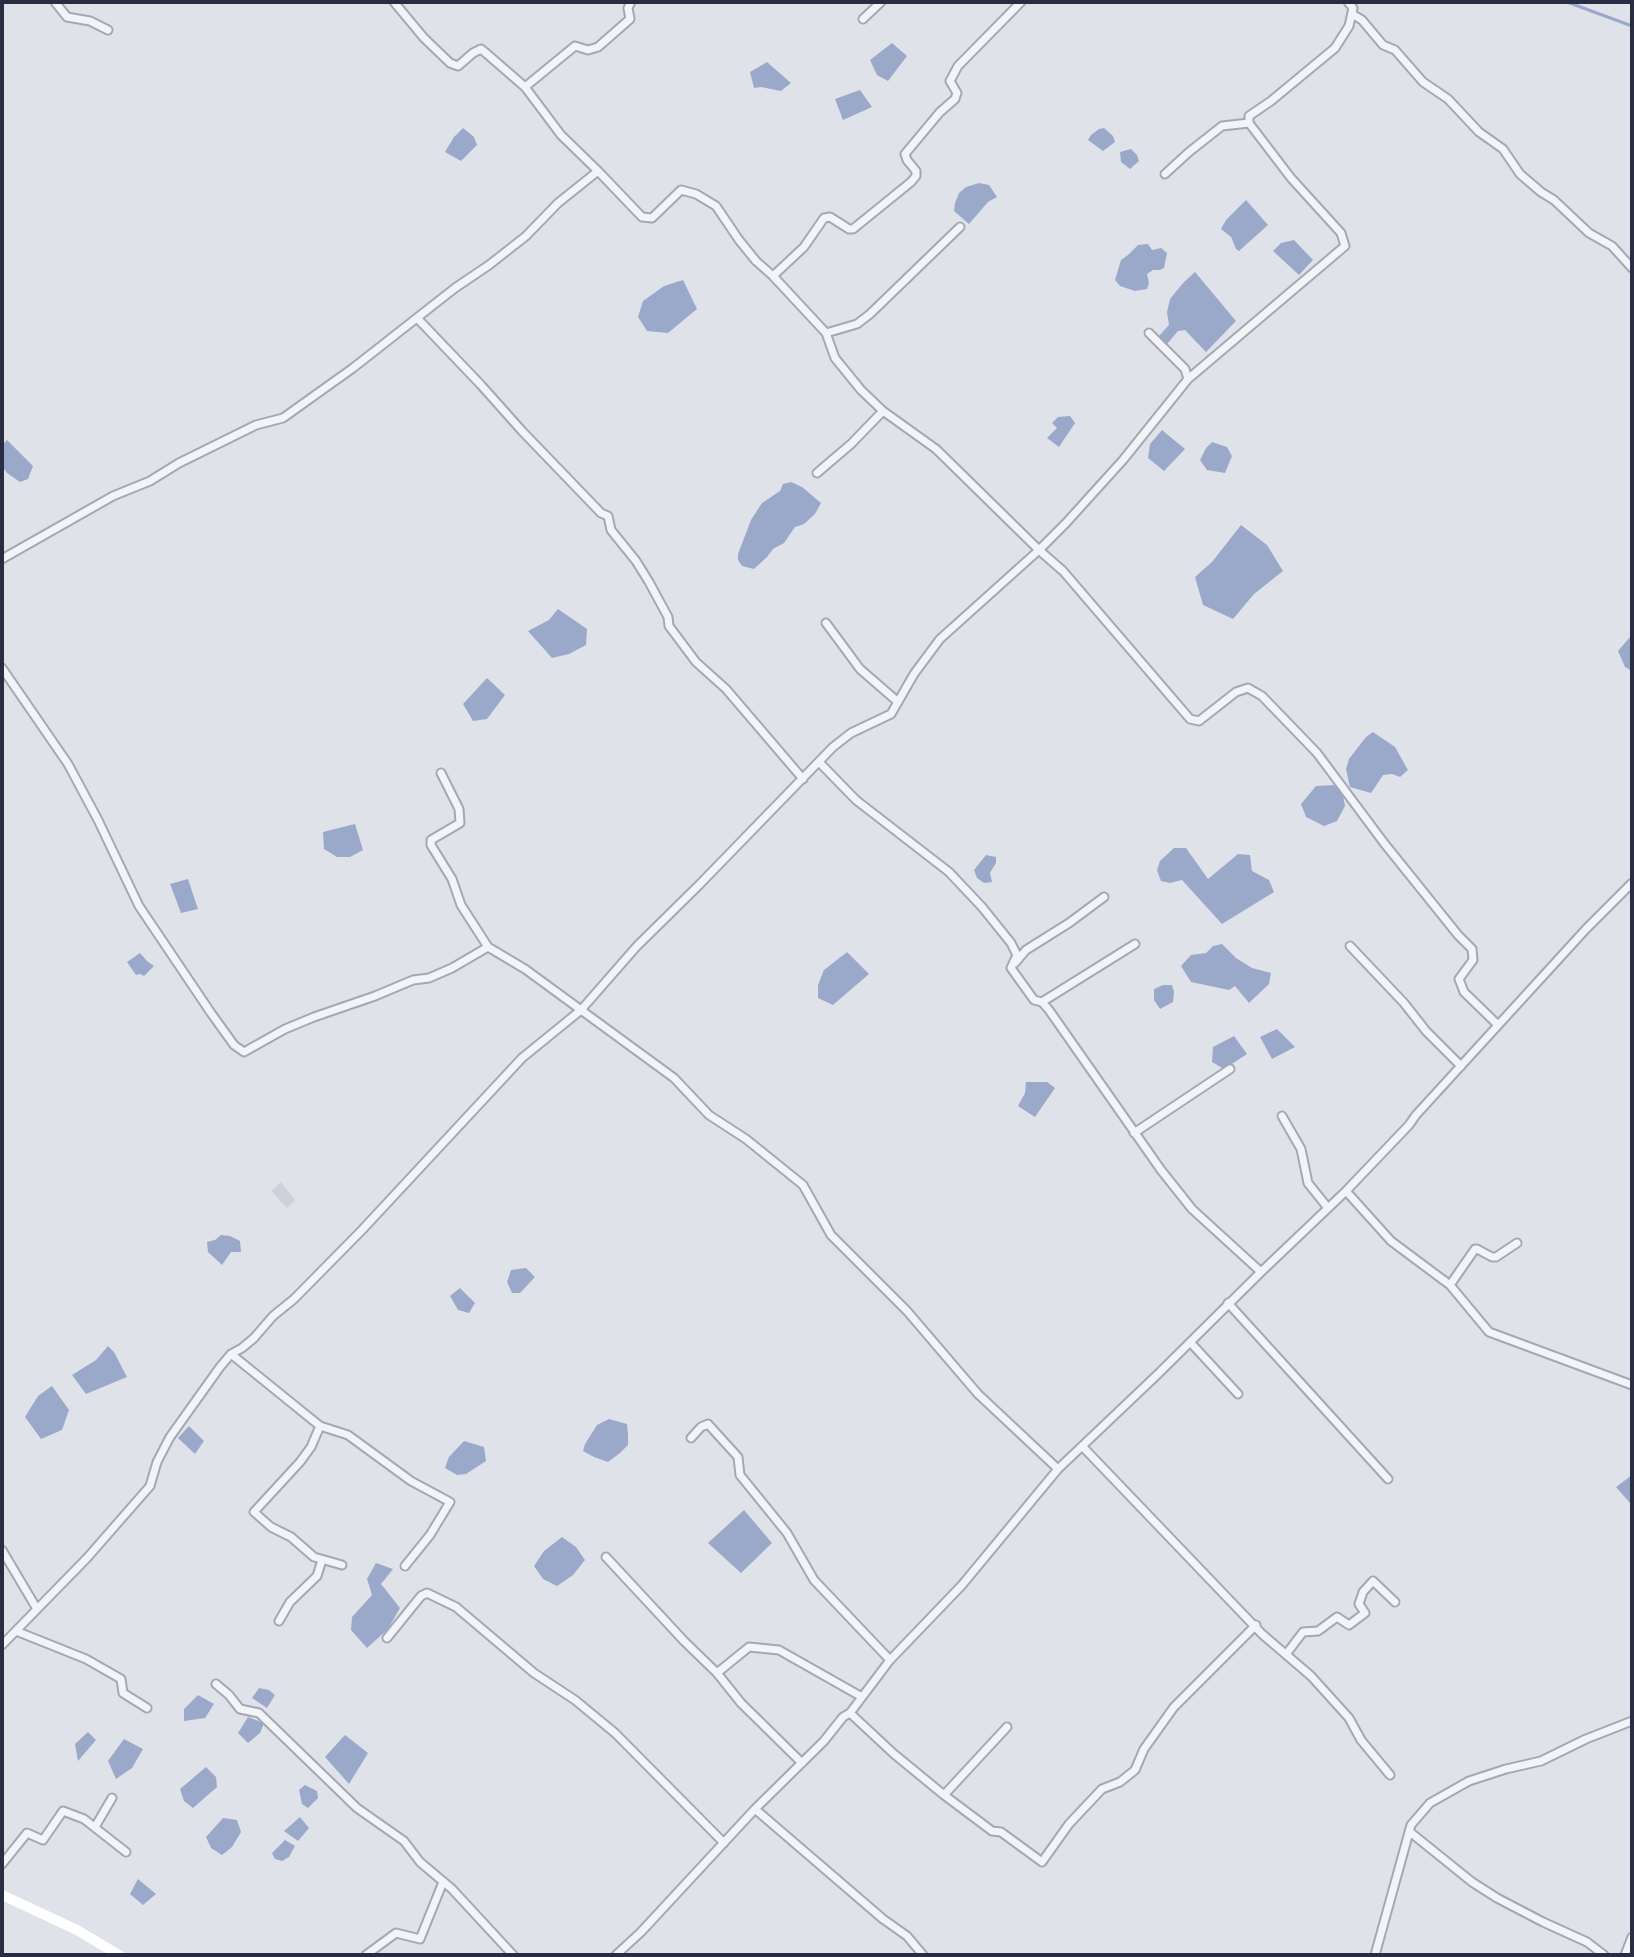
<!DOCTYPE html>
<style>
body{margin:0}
#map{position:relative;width:1634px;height:1957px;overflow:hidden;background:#e0e2e9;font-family:"PT Sans Narrow",sans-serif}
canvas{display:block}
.frame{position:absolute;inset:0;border:4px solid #282d41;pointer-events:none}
</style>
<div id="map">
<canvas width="1634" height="1957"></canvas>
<div class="frame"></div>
</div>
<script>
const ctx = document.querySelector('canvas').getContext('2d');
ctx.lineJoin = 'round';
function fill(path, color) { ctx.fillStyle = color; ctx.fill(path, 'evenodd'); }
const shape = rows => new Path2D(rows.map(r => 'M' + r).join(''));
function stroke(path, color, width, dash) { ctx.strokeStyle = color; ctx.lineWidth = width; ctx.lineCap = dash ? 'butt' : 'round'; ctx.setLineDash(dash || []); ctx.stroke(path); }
const built = shape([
 [281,1182,295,1200,287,1208,271,1191]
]);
const water = shape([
 [892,43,907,56,888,81,877,75,870,60],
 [767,62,791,83,781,91,761,87,754,88,750,72],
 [860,90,872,107,843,120,835,99],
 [463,128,474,137,477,145,461,161,445,152,454,137],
 [1104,128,1113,136,1115,142,1103,151,1088,140,1091,135,1099,129],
 [1131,149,1137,155,1139,161,1130,169,1121,162,1120,152],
 [979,183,989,185,997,197,988,202,969,224,954,211,955,203,959,193,966,187],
 [1246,200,1268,225,1239,251,1236,249,1231,237,1221,229,1226,220],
 [1294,240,1313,260,1299,275,1273,251,1281,243],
 [1148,244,1152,250,1161,248,1167,253,1164,268,1160,270,1153,270,1147,274,1149,283,1147,289,1135,291,1120,286,1115,280,1121,260,1128,255,1138,245],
 [1195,272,1236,321,1206,352,1185,330,1178,331,1167,344,1159,336,1169,325,1167,312,1170,299,1183,283],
 [683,280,697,309,668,333,647,331,638,317,643,301,664,286],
 [1070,416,1075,423,1059,447,1047,438,1057,428,1052,423,1058,417],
 [1162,430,1185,449,1164,471,1148,458,1150,444],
 [7,440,33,466,28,479,20,482,7,473,2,466,2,445],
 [1212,442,1227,447,1232,456,1225,473,1207,470,1200,460,1206,448],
 [791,482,802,487,821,503,815,514,804,524,795,527,784,543,773,549,767,557,754,569,742,566,738,560,738,554,751,520,762,503,780,491,783,484],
 [1241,525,1267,545,1283,571,1254,594,1233,619,1203,605,1195,577,1212,562],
 [558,609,587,629,586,645,569,654,552,658,528,631,549,620],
 [1632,631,1632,671,1625,667,1618,651,1630,637],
 [487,678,505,695,487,719,473,721,463,704],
 [1373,732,1395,747,1408,770,1400,777,1392,774,1383,775,1371,793,1350,787,1346,769,1349,759,1366,737],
 [1334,785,1343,795,1345,806,1337,821,1324,826,1306,817,1301,804,1316,786],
 [355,824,363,850,350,857,337,857,324,849,323,832],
 [1174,848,1186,848,1208,879,1238,854,1250,855,1252,871,1269,880,1274,892,1222,924,1182,880,1170,883,1161,881,1157,870,1160,861],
 [986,855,996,857,996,863,990,873,992,882,984,883,977,878,974,870],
 [188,879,198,909,181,913,170,884],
 [1222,944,1236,958,1252,968,1271,973,1269,984,1249,1003,1235,986,1229,990,1191,982,1181,966,1191,955,1206,953,1213,946],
 [847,952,869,974,833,1005,818,998,818,985,824,970],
 [140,953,147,961,154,966,144,976,140,974,136,975,127,962],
 [1163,985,1172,985,1174,992,1173,1002,1160,1009,1154,1000,1154,989],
 [1277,1029,1295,1047,1272,1059,1260,1037],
 [1234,1036,1247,1054,1224,1069,1212,1062,1213,1047],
 [1026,1082,1047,1082,1055,1088,1035,1117,1018,1106,1025,1093],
 [221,1235,230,1236,240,1241,241,1252,231,1252,222,1265,208,1252,207,1242,215,1240],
 [526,1268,535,1277,520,1293,512,1293,507,1282,511,1270],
 [460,1288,475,1303,469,1313,458,1310,450,1296],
 [108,1346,114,1352,127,1377,86,1394,72,1375,96,1360],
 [52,1386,69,1410,62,1430,41,1439,25,1417,38,1396],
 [609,1419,627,1424,628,1435,628,1445,620,1453,608,1462,594,1457,583,1451,585,1444,597,1425],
 [189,1426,204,1441,195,1454,178,1438],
 [464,1441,484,1447,486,1461,466,1474,457,1475,445,1468,449,1457],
 [1632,1475,1632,1502,1630,1503,1616,1487],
 [744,1510,772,1543,741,1573,708,1543],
 [562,1537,576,1547,585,1560,573,1575,557,1586,543,1579,534,1566,544,1551],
 [376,1563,393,1569,381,1584,400,1608,388,1629,367,1648,351,1630,352,1617,372,1595,367,1579],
 [259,1688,269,1690,275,1695,267,1708,252,1698],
 [198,1695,214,1704,205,1718,184,1721,184,1709],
 [248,1717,264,1723,260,1733,248,1743,238,1733],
 [88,1732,96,1740,78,1761,75,1744],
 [345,1735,368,1753,349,1784,325,1757],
 [124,1739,143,1749,132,1768,116,1779,108,1761],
 [206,1767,216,1777,217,1787,193,1808,184,1801,180,1789],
 [305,1785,317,1791,318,1798,308,1808,302,1804,299,1790],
 [300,1817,309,1828,298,1841,284,1831],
 [223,1818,237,1820,241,1832,232,1847,222,1855,211,1848,206,1837],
 [285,1840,295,1846,289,1857,282,1861,275,1859,272,1853],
 [138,1879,156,1894,143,1905,130,1894]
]);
const stream = shape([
 [1567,2,1632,26]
]);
const minor = shape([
 [55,2,67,17,90,21,108,30],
 [1352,14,1362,20,1383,45,1395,50,1423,82,1448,99,1479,132,1503,149,1520,174,1541,192,1554,200,1589,233,1612,246,1632,268],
 [863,19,881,2],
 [525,87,575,46,588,50,598,47,630,19,628,8,631,2],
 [1249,123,1249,116,1271,101,1335,48,1349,26,1353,8,1348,2],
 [598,171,642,217,652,218,681,190,696,194,716,206,739,240,756,261,773,276,826,333,835,358,861,390,883,411,936,449,1039,550,1063,571,1190,719,1199,721,1236,692,1248,688,1262,696,1317,753,1384,843,1458,935,1472,949,1473,960,1459,979,1464,992,1498,1025],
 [1165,174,1189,152,1222,126,1249,123],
 [773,276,804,247,824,218,830,217,849,229,853,229,911,182,916,176,916,171,907,160,905,154,940,112,955,99,957,93,950,81,958,66,1021,2],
 [418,319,481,385,522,431,601,513,608,516,611,530,636,561,649,582,668,617,669,626,696,662,726,689,803,779],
 [826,333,857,324,870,314,960,227],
 [1188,379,1345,246,1341,233,1291,178,1249,123],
 [817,473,851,444,883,411],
 [2,559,113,496,150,481,179,463,256,425,283,418,353,368,455,288,489,265,526,236,558,203,598,171,561,135,525,87,487,54,481,49,473,53,458,66,450,63,424,38,394,2],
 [826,623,860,669,898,702],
 [2,668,68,764,98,820,139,906,211,1013,234,1045,244,1052,285,1029,314,1017,375,996,413,980,429,978,452,968,488,947],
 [819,762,856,800,949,872,982,907,1011,943,1017,955,1011,968,1034,1000,1042,1002,1049,1010,1161,1170,1192,1209,1261,1272],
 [441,773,459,809,460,823,431,840,431,845,452,879,461,905,488,947,525,969,674,1078,709,1115,746,1139,803,1185,831,1235,907,1311,978,1394,1058,1469,1158,1374,1261,1272,1346,1191,1409,1125,1416,1115,1586,929,1632,883],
 [1350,946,1404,1003,1426,1031,1461,1066],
 [1015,963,1026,950,1069,923,1104,897],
 [1042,1002,1135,944],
 [1282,1116,1301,1149,1308,1183,1328,1208],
 [1134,1133,1230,1069],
 [1346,1191,1391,1241,1450,1285,1489,1332,1632,1385],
 [1450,1285,1475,1249,1477,1249,1492,1257,1496,1257,1517,1243],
 [1228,1303,1388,1479],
 [1190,1342,1238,1394],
 [231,1354,320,1426,348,1435,411,1481,450,1502,430,1535,405,1566],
 [320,1426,311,1447,300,1462,254,1512,271,1527,291,1537,314,1557,342,1565],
 [691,1438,701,1427,708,1424,738,1457,740,1475,787,1533,814,1580,890,1660],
 [1082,1446,1262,1634,1311,1676,1349,1718,1361,1740,1390,1775],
 [2,1550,37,1609],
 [606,1557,684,1641,717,1673,741,1703,802,1763],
 [279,1621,290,1602,317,1576,322,1560],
 [16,1631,86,1659,121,1679,123,1693,147,1708],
 [387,1638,421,1596,427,1593,456,1607,534,1673,575,1700,615,1733,724,1843],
 [2,1645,87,1558,150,1486,157,1462,170,1437,220,1367,231,1354,242,1348,254,1338,273,1316,294,1299,362,1230,522,1058,581,1010,637,946,699,885,833,747,851,733,891,714,914,674,940,639,1039,550,1066,523,1123,460,1188,379,1185,369,1149,333],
 [1287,1653,1303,1632,1318,1631,1337,1617,1349,1625,1365,1613,1359,1604,1363,1592,1373,1581,1395,1602],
 [717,1673,749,1647,779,1650,862,1697],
 [216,1684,229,1695,240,1709,259,1713,357,1808,404,1841,420,1862,452,1889,513,1955],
 [850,1713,894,1754,944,1795,992,1831,1001,1832,1042,1862,1069,1824,1102,1789,1120,1782,1135,1770,1144,1749,1174,1707,1256,1625],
 [944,1795,1007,1727],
 [755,1809,883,1919,907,1936,923,1955],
 [95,1827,112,1798],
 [1410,1832,1472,1882,1497,1898,1543,1922,1587,1942,1604,1955],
 [2,1864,27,1833,43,1840,63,1811,84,1819,126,1852],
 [366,1955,396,1933,420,1939,443,1882],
 [616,1955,641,1932,755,1809,824,1741,843,1717,850,1713,890,1660,962,1585,1058,1469],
 [1375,1955,1411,1825,1430,1803,1469,1781,1506,1769,1541,1761,1586,1739,1632,1721],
 [1625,1955,1632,1937]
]);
const secondary = shape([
 [2,1895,77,1930,119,1955]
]);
fill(built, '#ced1db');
fill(water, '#9aa9ca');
stroke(stream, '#9aa9ca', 3);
stroke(minor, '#a5a8b3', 11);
stroke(minor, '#f3f4f7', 7);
stroke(secondary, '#fff', 10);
</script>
